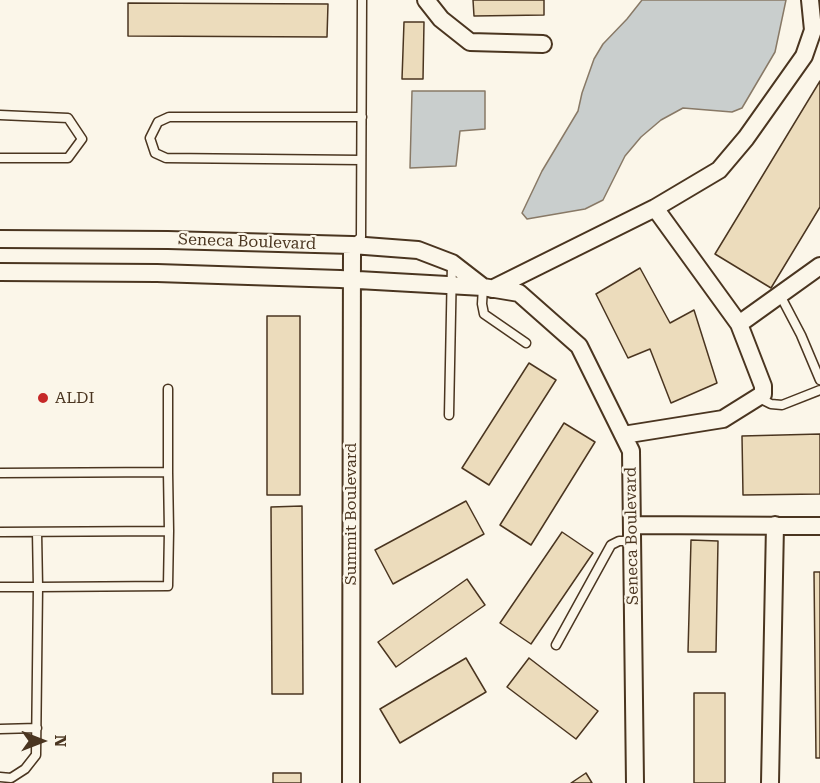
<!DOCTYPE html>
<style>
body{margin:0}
#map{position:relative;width:820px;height:783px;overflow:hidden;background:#fbf6e9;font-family:"Roboto Serif",serif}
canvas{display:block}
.north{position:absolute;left:12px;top:711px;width:60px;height:60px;-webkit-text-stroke:4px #fbf6e9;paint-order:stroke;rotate:90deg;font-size:16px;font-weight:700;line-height:24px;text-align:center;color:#4a3520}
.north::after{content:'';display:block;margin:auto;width:21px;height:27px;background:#4a3520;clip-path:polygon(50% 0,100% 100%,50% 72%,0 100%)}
</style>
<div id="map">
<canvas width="820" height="783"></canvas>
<div class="north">N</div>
</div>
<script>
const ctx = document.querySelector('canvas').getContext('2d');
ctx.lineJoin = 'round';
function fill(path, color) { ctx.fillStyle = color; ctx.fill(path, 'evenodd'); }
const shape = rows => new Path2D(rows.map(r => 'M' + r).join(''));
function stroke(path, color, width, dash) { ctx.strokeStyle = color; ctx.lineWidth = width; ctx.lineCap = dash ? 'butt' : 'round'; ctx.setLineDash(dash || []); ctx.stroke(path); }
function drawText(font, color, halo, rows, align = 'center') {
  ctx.font = font + ' "Roboto Serif",serif'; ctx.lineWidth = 4.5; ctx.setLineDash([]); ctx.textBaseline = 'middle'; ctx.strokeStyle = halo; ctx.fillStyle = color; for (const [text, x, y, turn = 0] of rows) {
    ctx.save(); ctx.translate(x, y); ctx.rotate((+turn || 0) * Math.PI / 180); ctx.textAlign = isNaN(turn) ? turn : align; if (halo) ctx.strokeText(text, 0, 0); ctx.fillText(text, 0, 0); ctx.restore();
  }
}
const water = shape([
 [642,0,786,0,775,52,742,108,732,112,683,108,661,120,641,137,625,156,603,200,585,209,527,219,522,213,542,171,578,111,582,93,594,59,603,44,627,19,642,0],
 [412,91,485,91,485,129,460,131,456,166,410,168,412,91]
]);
const building = shape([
 [473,0,544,0,544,15,474,16,473,0],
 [128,3,328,4,327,37,128,36,128,3],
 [404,22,424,22,423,79,402,79,404,22],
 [820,81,820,207,771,288,715,254,820,81],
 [640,268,670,323,694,310,717,383,671,403,650,349,628,358,596,294,640,268],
 [267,316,300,316,300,495,267,495,267,316],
 [529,363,556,380,489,485,462,468,529,363],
 [564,423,595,442,531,545,500,525,564,423],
 [820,434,820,494,743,495,742,436,820,434],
 [466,501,484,534,393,584,375,550,466,501],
 [302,506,303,694,272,694,271,507,302,506],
 [562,532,593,553,531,644,500,623,562,532],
 [691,540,718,541,716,652,688,652,691,540],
 [814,572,820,572,820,758,816,758,814,572],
 [467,579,485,605,396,667,378,642,467,579],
 [466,658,486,692,400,743,380,709,466,658],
 [529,658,598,711,576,739,507,687,529,658],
 [694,693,725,693,725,783,694,783,694,693],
 [273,773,301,773,301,783,273,783,273,773],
 [586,773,592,783,571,783,586,773]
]);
const service = shape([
 [0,115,68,118,82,139,68,158,0,158],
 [361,160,166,158,155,153,150,138,158,122,169,117,362,117],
 [352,245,361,237,362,0],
 [483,287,482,304,484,314,526,343],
 [780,295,801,335,820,380],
 [759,398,771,404,782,405,820,390],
 [449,415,452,263],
 [168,472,168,389],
 [0,473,168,472,169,531,0,532],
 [0,587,38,587,37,532],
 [556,645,611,545,619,541,632,541],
 [0,729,37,728],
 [0,777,11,778,25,769,36,755,38,587,168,586,169,531]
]);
const minor = shape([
 [426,0,441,19,470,42,543,44],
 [0,239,168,240,352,245,418,250,452,263,483,287],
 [0,272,157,273,340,279,483,287,519,293,579,346,631,451,635,783],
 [492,289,655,208,719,170,746,138,804,56,813,30,810,0],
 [739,324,820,266],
 [623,435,723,419,763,394,763,386,739,324,655,208],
 [632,525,820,526],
 [351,783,352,245],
 [770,783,775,525]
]);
const markers = [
 [43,398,6,"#c62828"]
];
const streetNames = [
 ["Seneca Boulevard",247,242,2],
 ["Summit Boulevard",351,514,-90],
 ["Seneca Boulevard",632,536,-91]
];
const poiNames = [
 ["ALDI",55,398]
];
fill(water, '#c9cecd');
stroke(water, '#887966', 1.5);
fill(building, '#ecdcbc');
stroke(building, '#4a3520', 1.5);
stroke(service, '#4a3520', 11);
stroke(minor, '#4a3520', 20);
stroke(service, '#fbf6e9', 8);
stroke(minor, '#fbf6e9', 16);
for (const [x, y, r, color] of markers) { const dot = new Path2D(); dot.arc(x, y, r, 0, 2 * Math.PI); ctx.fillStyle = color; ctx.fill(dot); stroke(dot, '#fbf6e9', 2); }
drawText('16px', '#4a3520', '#fbf6e9', streetNames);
drawText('16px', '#4a3520', '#fbf6e9', poiNames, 'left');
</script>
